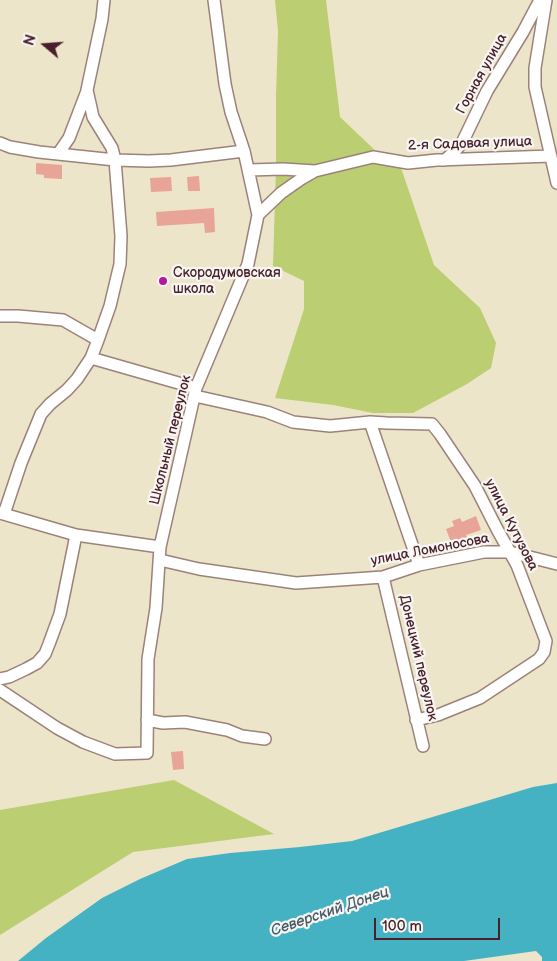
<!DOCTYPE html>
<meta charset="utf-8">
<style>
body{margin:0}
#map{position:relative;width:557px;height:961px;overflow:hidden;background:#ede5ca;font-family:"Balsamiq Sans",sans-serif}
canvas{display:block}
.north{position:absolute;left:20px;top:20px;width:50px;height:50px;-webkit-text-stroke:4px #f6f6f2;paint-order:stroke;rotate:288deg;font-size:14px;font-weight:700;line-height:20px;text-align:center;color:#4a1f2b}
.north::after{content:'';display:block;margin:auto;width:18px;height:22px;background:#4a1f2b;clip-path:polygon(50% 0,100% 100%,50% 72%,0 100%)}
.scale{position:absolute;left:374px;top:918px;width:126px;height:22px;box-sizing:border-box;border:2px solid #4a1f2b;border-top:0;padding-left:6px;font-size:15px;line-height:18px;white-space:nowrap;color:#4a1f2b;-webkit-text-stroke:4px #f6f6f2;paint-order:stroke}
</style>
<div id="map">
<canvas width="557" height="961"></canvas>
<div class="north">N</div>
<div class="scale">100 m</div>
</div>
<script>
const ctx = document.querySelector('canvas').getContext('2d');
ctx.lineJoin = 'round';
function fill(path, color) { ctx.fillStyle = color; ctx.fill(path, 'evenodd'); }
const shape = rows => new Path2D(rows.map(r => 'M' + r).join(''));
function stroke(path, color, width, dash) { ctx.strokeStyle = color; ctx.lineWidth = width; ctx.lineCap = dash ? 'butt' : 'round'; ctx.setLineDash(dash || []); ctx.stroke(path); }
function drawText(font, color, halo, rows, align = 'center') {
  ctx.font = font + ' "Balsamiq Sans",sans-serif'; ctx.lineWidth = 4.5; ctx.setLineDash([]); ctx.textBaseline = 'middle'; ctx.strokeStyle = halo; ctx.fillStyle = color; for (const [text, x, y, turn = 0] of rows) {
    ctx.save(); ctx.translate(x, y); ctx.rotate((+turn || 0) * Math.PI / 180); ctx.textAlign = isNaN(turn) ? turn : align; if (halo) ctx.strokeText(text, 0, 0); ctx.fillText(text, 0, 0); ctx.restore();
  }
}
const green = shape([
 [275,0,326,0,340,117,380,155,398,159,434,265,480,308,496,343,491,368,467,384,413,413,373,413,333,405,275,398,304,309,304,281,273,266,276,166,276,96,278,31],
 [174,780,274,834,133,852,0,935,0,810]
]);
const water = shape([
 [557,783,557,961,542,961,542,957,536,951,464,961,18,961,46,938,102,898,140,879,187,859,230,853,300,847,352,841,533,787]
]);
const building = shape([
 [36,163,62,165,62,179,44,178,44,175,36,174],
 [199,176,200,191,188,191,187,177],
 [171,177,172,191,151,192,150,178],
 [214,208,215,232,205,233,204,223,157,226,156,212],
 [476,516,481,530,466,535,467,537,451,542,446,529,454,526,452,521,460,518,462,522],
 [183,751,184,769,173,770,171,752]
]);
const minor = shape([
 [546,0,535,68,535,87,557,183],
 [0,143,10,147,39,152,115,160,149,161,171,160,244,151],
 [58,154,69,138,87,91],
 [445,160,455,151,462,143,487,91,523,32,540,0],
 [249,170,283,169,315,171],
 [258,215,281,193,301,179,315,171,373,157,408,163,437,160,551,156],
 [0,316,18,316,63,320,98,340],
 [91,358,196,388],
 [195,396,267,412,293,422,330,426,370,422,387,423,432,424,440,434,475,486,497,529,517,565,546,641,544,652,539,659,480,698,438,715,416,720],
 [370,422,419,565],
 [0,513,76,535,160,547],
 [4,514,21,463,41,414,50,404,67,390,77,379,91,358,98,340,110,306,120,264,121,236,115,160,112,148,93,117,87,90,102,19,104,0],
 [160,560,199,569,296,583,383,577,419,565,484,552,510,552,557,564],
 [383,577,423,746],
 [0,679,9,677,26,669,37,663,45,654,49,644,60,614,76,535],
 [0,690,57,728,83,742,115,754,147,753,148,659,156,608,160,547,196,388,248,264,258,215,244,151,231,112,225,84,214,0],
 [147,720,163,723,185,722,227,730,242,736,265,739]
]);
const markers = [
 [163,281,5,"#b5179e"]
];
const streetNames = [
 ["Горная улица",482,74,-61],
 ["2-я Садовая улица",470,144,-2],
 ["Школьный переулок",171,440,-76],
 ["улица Кутузова",511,525,63],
 ["улица Ломоносова",430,550,-11],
 ["Донецкий переулок",418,658,77]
];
const poiNames = [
 ["Скородумовская",173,273],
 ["школа",173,289]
];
const waterNames = [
 ["Северский Донец",330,912,-19]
];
fill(green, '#bbce71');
fill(water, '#45b2c3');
fill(building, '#e7a497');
stroke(minor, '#9c827a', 14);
stroke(minor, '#fff', 11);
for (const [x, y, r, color] of markers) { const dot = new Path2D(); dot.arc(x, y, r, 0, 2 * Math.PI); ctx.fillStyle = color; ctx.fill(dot); stroke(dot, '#f6f6f2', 2); }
drawText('14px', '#4a1f2b', '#f6f6f2', streetNames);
drawText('14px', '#4a1f2b', '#f6f6f2', poiNames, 'left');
drawText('italic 15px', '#485a68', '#f6f6f2', waterNames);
</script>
